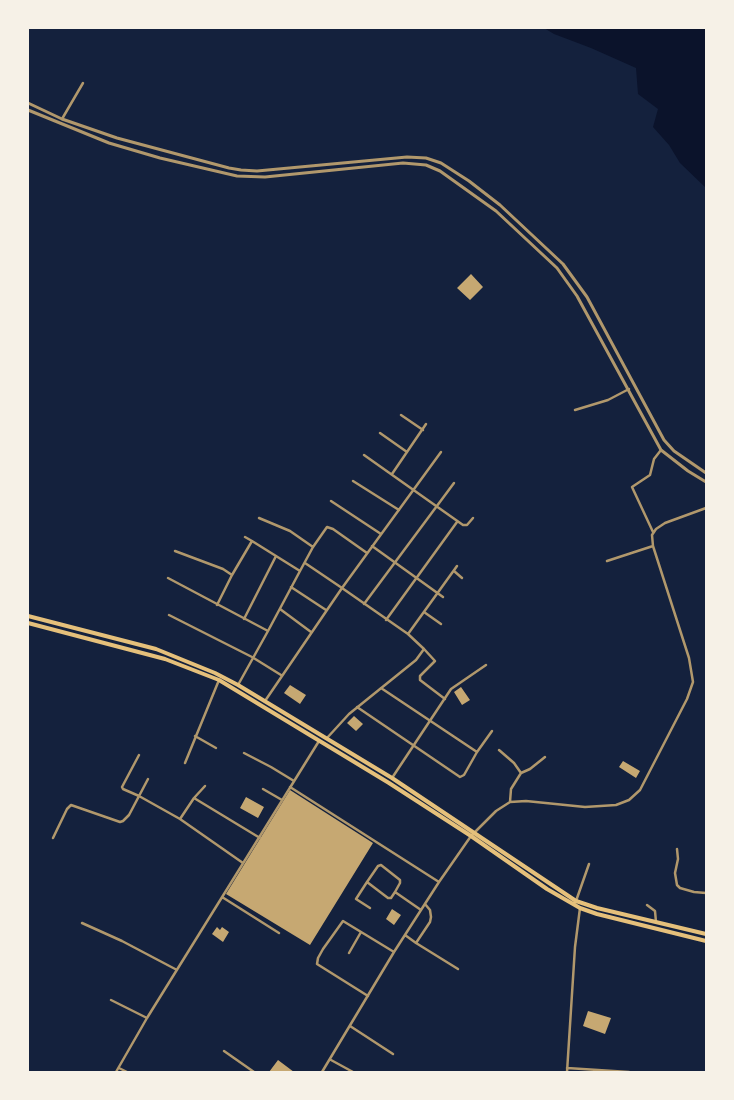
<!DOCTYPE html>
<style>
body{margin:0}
#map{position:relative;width:734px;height:1100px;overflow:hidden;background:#14213d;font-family:Arial,sans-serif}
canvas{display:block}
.frame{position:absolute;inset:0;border:29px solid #f6f1e7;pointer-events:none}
</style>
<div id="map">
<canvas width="734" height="1100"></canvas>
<div class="frame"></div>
</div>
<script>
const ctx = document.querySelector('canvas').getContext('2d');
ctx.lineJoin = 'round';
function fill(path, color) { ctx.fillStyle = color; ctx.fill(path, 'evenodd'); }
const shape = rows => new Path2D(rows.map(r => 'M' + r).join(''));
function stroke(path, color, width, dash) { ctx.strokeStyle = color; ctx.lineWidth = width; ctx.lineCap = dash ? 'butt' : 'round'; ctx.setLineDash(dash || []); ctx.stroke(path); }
const water = shape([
 [544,28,706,28,706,188,680,163,669,145,653,127,658,109,638,94,636,68,591,48,554,34]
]);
const building = shape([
 [471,274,483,287,470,300,457,288],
 [290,685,306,695,300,704,284,693],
 [461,687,470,700,462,705,454,692],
 [354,716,363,724,356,731,347,723],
 [623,761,640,771,636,778,619,767],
 [290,790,373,843,310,945,226,894],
 [246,797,264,807,258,818,240,808],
 [392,909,401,915,394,925,386,919],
 [217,927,220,930,222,927,229,932,223,942,212,934],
 [588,1011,611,1018,605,1034,583,1026],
 [278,1060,294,1072,269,1072]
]);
const minor = shape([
 [62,119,83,83],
 [575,410,608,400,629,389],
 [401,415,423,430],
 [380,433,407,452],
 [364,455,463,525,467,525,473,518],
 [392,474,426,424],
 [353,481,399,510],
 [331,501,381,534],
 [259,518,290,531,313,547],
 [653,532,632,487,650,475,654,459,661,450],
 [245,537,252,541],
 [372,546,443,597],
 [175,551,223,569,232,575,217,605],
 [607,561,653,546],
 [305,563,342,588,441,452],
 [300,571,313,547,327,527,333,529,367,553],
 [454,571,462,578],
 [232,575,252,541,300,571,268,631],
 [168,578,268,631,238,685],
 [291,587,326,610],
 [364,604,454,483],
 [280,609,311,632],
 [424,612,441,624],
 [169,615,252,657,281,675],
 [244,619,276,556],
 [386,620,457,522],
 [408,634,457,566],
 [424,649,435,661,420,676,420,680,445,699],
 [265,701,342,588,408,634,424,649,416,660,349,714,327,738],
 [357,707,460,777,464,775,477,752,381,688],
 [195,736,216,748],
 [499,750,514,763,521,773],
 [477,752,492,731],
 [244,753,271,767,294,781],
 [139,755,122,787,123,789,139,796,180,819,243,863],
 [185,763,219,680],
 [392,778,451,689,486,665],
 [205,786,194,798,260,838],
 [290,787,439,882],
 [263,789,282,800],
 [510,802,511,789,521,773,530,769,545,757],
 [180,819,194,798],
 [53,838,67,809,71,805,120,822,123,821,129,815,148,779],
 [677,849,678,859,675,873,677,885,680,888,694,892,706,893],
 [367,882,378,866,381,865,400,880,400,883,395,892],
 [222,897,279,933],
 [576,901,589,864],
 [425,904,430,910,431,917,430,922,416,943,458,969],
 [647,905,655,911,656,922],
 [370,908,356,899,367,882,388,898,391,898,395,892,421,910],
 [82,923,122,941,177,970],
 [405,935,416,943],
 [349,953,361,932],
 [368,996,317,964,318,958,323,949,343,921,394,952],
 [111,1000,147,1018],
 [350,1026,393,1054],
 [224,1051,254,1072],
 [331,1060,353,1072],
 [119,1068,127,1072],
 [567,1068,629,1072],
 [116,1072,147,1018,319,741],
 [322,1072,394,952,439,882,471,836,496,811,510,802,526,801,585,807,616,805,629,800,640,790,687,699,693,682,689,658,653,546,652,535,656,529,665,523,706,508],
 [567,1072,575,947,580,908]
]);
const tertiary = shape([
 [28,103,62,119,117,138,229,168,241,170,257,171,407,157,426,158,441,163,469,181,500,205,563,264,587,297,664,440,674,451,706,473],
 [28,110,109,143,160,158,237,176,265,177,403,163,426,165,440,171,496,211,557,268,577,296,661,450,688,471,706,482]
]);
const trunk = shape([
 [28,616,156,649,215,673,238,685,392,778,576,901,597,908,706,934],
 [28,623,165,659,219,680,389,783,471,836,547,889,580,908,597,914,706,941]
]);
fill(water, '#0b132b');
fill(building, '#c6a872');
stroke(minor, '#b1986c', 2.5);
stroke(tertiary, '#b1986c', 3);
stroke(trunk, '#e5c07b', 4);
</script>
